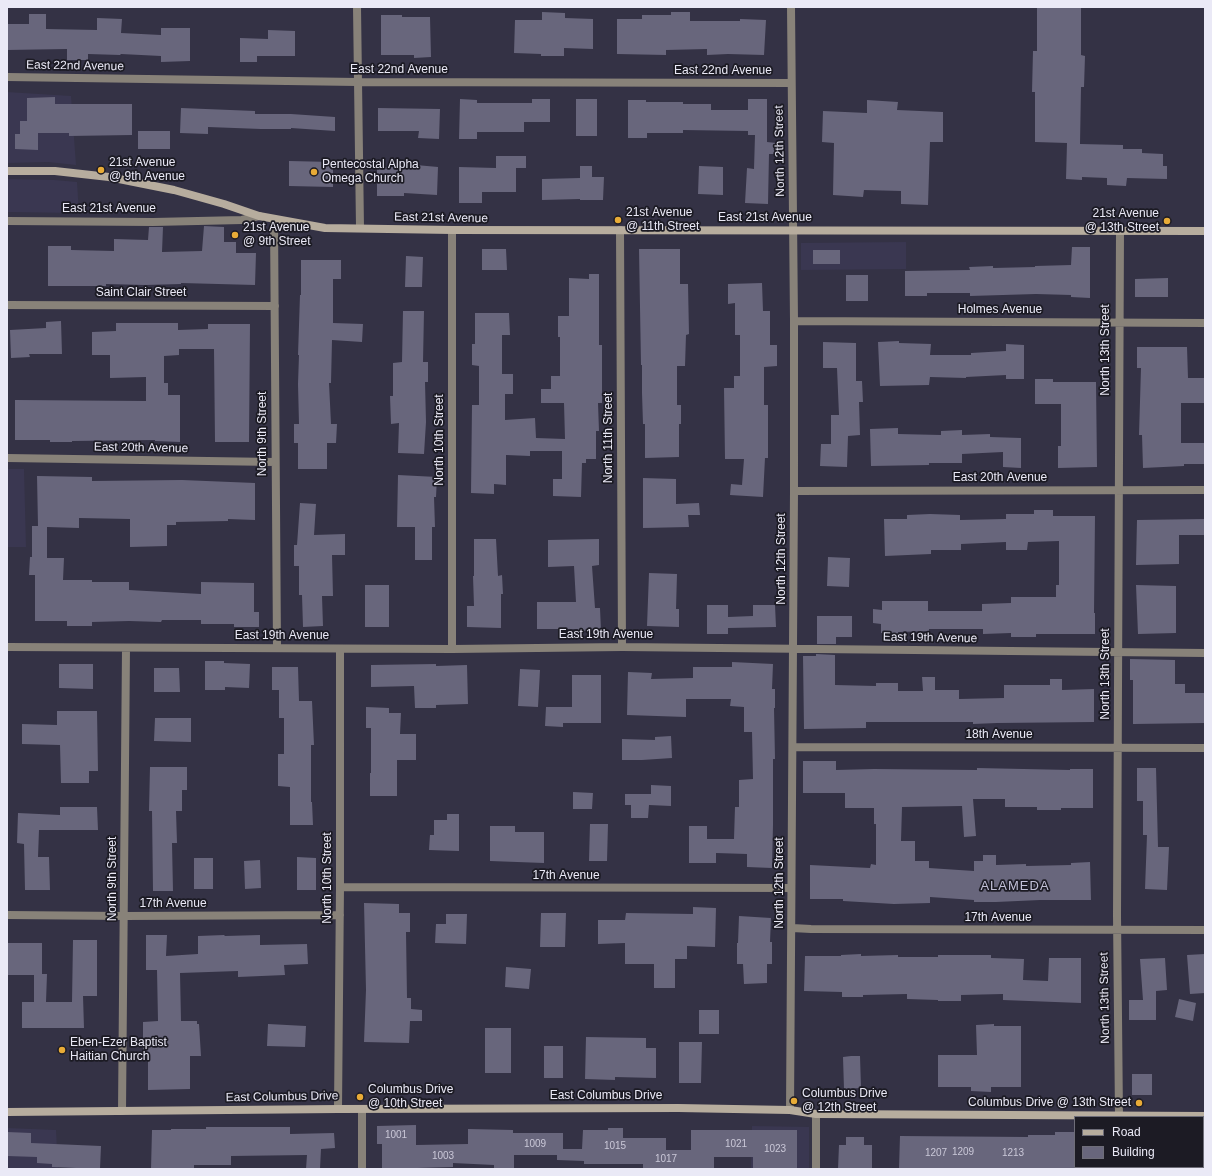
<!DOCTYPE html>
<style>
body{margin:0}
#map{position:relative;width:1212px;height:1176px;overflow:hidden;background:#343245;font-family:Arial,sans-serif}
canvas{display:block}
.frame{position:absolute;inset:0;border:8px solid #eae9f6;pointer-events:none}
.legend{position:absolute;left:1074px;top:1116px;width:130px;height:52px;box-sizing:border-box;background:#1c1b24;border:1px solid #6e6d78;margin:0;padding:5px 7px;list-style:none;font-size:12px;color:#eae9f6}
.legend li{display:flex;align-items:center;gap:8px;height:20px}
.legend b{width:20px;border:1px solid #6e6d78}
</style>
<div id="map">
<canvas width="1212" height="1176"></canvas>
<div class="frame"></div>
<ul class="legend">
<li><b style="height:5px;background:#b7ad9e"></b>Road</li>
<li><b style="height:11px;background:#68667c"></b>Building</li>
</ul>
</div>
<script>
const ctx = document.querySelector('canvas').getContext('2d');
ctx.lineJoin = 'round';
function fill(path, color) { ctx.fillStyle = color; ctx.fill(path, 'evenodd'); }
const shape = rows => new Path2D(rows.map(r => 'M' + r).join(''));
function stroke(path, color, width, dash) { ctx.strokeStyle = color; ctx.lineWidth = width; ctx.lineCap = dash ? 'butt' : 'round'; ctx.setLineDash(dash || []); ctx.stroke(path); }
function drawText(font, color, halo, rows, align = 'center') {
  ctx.font = font + ' Arial,sans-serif'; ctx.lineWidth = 3.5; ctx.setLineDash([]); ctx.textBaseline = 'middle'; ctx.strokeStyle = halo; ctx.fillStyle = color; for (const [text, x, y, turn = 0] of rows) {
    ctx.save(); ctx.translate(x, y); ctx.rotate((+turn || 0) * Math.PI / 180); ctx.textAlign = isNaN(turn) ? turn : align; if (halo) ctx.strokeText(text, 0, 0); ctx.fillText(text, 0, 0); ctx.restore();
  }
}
const built = shape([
 [7,92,71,96,76,165,48,162,7,163],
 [7,179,54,180,77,182,79,213,7,212],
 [906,242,906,269,801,270,801,243],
 [7,469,24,469,26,547,7,547],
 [752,1126,809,1127,809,1169,751,1169],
 [7,1128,56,1130,58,1169,7,1169]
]);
const building = shape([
 [1037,7,1081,7,1081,55,1085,56,1084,87,1081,87,1080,144,1123,145,1123,149,1142,149,1142,153,1163,154,1163,166,1167,166,1167,179,1127,178,1126,186,1107,185,1107,178,1082,177,1082,180,1066,179,1067,143,1035,142,1035,92,1032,92,1033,51,1037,51],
 [542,12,565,13,565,18,593,19,593,49,564,48,564,56,541,56,541,54,514,53,515,20,542,20],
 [671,12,690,12,690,21,740,21,740,19,766,20,764,55,728,54,707,55,707,49,666,50,666,55,617,54,617,19,642,19,642,15,671,15],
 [29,14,46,14,46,29,97,30,97,18,122,19,121,33,161,35,161,28,190,28,190,61,161,62,161,56,121,54,120,55,88,54,88,60,67,60,67,49,7,50,7,24,29,24],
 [381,15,402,15,402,17,430,17,431,57,414,58,414,55,381,55],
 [268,30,295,31,295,56,257,56,257,62,240,62,240,38,268,39],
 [55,97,55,104,132,104,132,135,69,136,69,133,38,133,38,150,15,149,15,134,20,134,20,121,27,121,27,98],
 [460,99,477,100,477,103,532,103,532,99,550,99,550,122,524,122,524,132,477,132,477,139,459,139],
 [576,99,597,99,597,136,576,136],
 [748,99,767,99,767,142,776,143,776,154,769,154,768,204,745,203,747,168,754,169,755,135,748,135,748,131,683,130,683,133,647,133,647,138,628,138,628,100,646,100,646,102,683,102,683,104,711,104,711,110,748,110],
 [867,100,898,102,897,110,943,112,943,142,930,142,928,205,901,204,901,191,864,190,863,197,833,195,834,143,822,142,823,111,867,113],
 [181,108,255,111,255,114,291,114,335,117,335,131,291,128,291,129,261,129,208,127,208,134,180,133],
 [378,108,440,109,439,139,418,138,419,131,378,131],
 [138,131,170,131,170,149,138,149],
 [496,156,526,156,526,168,516,168,516,192,482,192,482,203,459,203,459,167,496,168],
 [289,161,333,162,333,187,289,186],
 [416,165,438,167,437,195,404,193,404,196,377,196,377,167,416,167],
 [580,166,592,166,592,177,604,177,603,200,580,200,580,199,542,200,542,179,580,178],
 [699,166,723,167,723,195,698,194],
 [204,226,224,227,224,242,236,242,236,253,256,253,255,285,181,283,181,284,145,285,106,284,106,286,48,286,48,246,71,246,71,250,114,251,114,239,148,240,149,227,163,227,162,252,202,251],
 [1072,247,1090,247,1090,298,1071,297,1071,295,1036,294,970,296,970,293,927,293,927,296,905,296,905,271,970,270,969,267,993,266,993,268,1035,267,1035,266,1071,265],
 [482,249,506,249,507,270,482,270],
 [639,249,680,249,680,284,688,284,689,334,686,335,685,366,677,366,677,405,681,405,681,424,679,424,679,457,645,458,645,424,643,424,642,393,642,365,641,365],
 [813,250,840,250,840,264,813,264],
 [406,256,423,257,422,287,405,287],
 [301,260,341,260,341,279,333,279,333,323,363,324,362,342,332,340,331,383,329,383,331,424,337,424,336,443,327,443,327,469,298,469,298,443,294,443,294,424,299,424,298,384,299,355,298,355,300,295,301,295],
 [589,274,599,274,599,345,602,345,602,403,598,403,599,431,596,431,596,459,586,459,586,463,582,463,581,497,553,496,553,479,562,479,562,451,530,451,530,456,506,455,506,485,494,484,494,494,471,493,472,405,479,405,479,366,472,365,472,344,475,344,475,313,509,313,510,335,502,335,502,374,513,374,513,394,505,394,505,420,535,418,536,438,565,439,564,403,541,403,541,389,551,389,551,376,560,376,560,337,558,337,558,316,569,316,569,278,589,279],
 [846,275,868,275,868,301,846,301],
 [1168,278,1168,297,1135,297,1135,279],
 [762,283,763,311,770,311,770,345,777,345,777,366,764,367,764,405,768,405,768,458,765,458,763,497,730,495,731,484,742,485,744,459,725,459,724,388,734,388,734,376,740,376,740,335,735,335,735,303,728,304,728,284],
 [403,311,424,311,423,362,428,362,428,382,425,382,426,422,424,454,398,453,399,423,391,424,390,396,393,396,393,363,402,362],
 [61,321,62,354,29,354,30,357,11,358,10,330,46,328,46,322],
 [116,323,178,323,178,330,208,329,208,324,250,324,249,442,215,442,214,349,179,349,179,355,164,356,164,383,168,383,168,395,180,395,180,442,155,441,155,440,72,441,72,442,50,442,50,440,15,440,15,400,146,401,146,377,110,378,110,355,92,355,92,332,116,331],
 [899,341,899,343,931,344,930,355,971,355,971,353,1006,351,1006,344,1024,345,1024,379,1006,379,1006,375,966,377,966,378,930,377,929,385,880,386,878,342],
 [823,342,856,343,856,381,862,381,863,402,859,402,860,435,848,436,847,467,820,466,821,444,831,444,831,415,839,415,837,368,823,368],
 [1137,347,1187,347,1188,378,1205,378,1205,403,1181,403,1181,443,1205,443,1205,464,1184,464,1184,466,1143,468,1142,435,1139,435,1141,368,1137,368],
 [1035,379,1053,379,1053,382,1096,382,1097,467,1058,468,1058,446,1061,446,1061,404,1035,404],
 [898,428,898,434,941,435,941,431,962,430,962,435,990,434,990,437,1021,438,1021,468,1003,467,1003,452,962,454,962,463,929,463,929,465,871,466,870,429],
 [398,475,437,477,436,497,434,497,435,527,432,527,432,560,415,560,415,527,397,527],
 [37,476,92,477,92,481,182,480,255,483,255,520,228,519,228,521,176,522,176,525,167,525,167,546,130,547,130,519,79,518,79,528,47,527,47,558,64,558,63,580,92,580,92,582,129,582,129,590,201,594,201,582,254,583,254,612,259,612,259,627,234,627,234,624,201,624,201,620,162,620,161,622,129,621,92,622,92,626,67,626,67,621,35,621,35,575,29,575,30,557,32,557,32,526,38,526],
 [643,478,676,479,676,504,699,503,700,515,688,515,689,527,643,528],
 [300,503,316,504,314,535,345,534,345,555,332,555,333,596,322,596,323,626,303,627,302,595,299,595,299,566,294,566,294,545,297,545],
 [1034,510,1053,510,1053,516,1095,516,1094,613,1095,613,1095,634,1036,634,1036,637,1011,637,1011,633,983,634,983,629,929,629,929,631,898,632,898,634,881,633,881,624,873,623,873,609,882,610,882,601,928,601,928,611,982,611,982,604,1011,603,1011,597,1056,597,1056,585,1059,585,1059,541,1028,542,1027,550,1006,550,1006,542,961,544,961,550,931,550,931,554,885,556,884,519,907,519,907,515,930,514,960,515,960,520,1006,519,1006,514,1034,514],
 [1205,519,1205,535,1179,535,1179,564,1136,565,1137,520],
 [474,539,496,539,498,576,502,575,503,594,501,594,501,628,467,627,467,606,474,606,473,576,474,576],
 [599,539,599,565,592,566,595,608,600,608,601,631,578,631,578,629,537,629,537,602,576,602,574,566,548,567,548,540],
 [828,557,850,558,849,587,827,586],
 [649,573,677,574,676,609,679,609,679,627,647,626],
 [365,585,389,585,389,627,365,627],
 [1136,585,1176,586,1176,633,1138,634],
 [707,605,728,605,728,617,753,616,753,605,775,605,776,627,728,628,728,634,707,634],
 [817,616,852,616,852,637,836,637,836,644,817,644],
 [816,654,835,655,835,685,876,686,876,683,898,683,898,691,923,691,922,677,935,677,935,690,959,690,959,699,1004,698,1004,685,1050,685,1050,679,1062,679,1062,690,1094,689,1094,722,997,723,973,724,973,722,866,722,866,728,804,729,803,656,816,656],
 [1130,659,1175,660,1175,684,1185,684,1185,693,1205,693,1205,723,1133,724,1133,680,1130,680],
 [205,661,224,661,224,663,250,664,249,688,225,687,225,690,205,690],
 [732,662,773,664,772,689,775,689,775,708,774,708,775,759,773,759,773,825,772,868,747,867,747,854,716,853,716,863,689,863,689,826,707,826,707,839,734,839,735,807,739,807,739,780,753,779,752,732,744,732,744,707,730,706,731,699,686,699,686,717,627,715,628,672,652,673,651,679,693,678,693,667,732,667],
 [59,664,93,664,93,689,59,688],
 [436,664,436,666,467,665,468,704,436,705,436,708,415,708,414,686,371,687,371,665],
 [272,667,298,667,299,701,312,701,314,745,311,745,311,802,312,802,313,825,290,825,290,787,278,786,278,754,284,754,284,718,279,718,279,690,272,690],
 [154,668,179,668,180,692,154,692],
 [520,669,540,670,538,707,518,706],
 [572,675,601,675,601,723,563,723,563,727,545,726,546,707,572,707],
 [366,707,389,708,389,713,401,713,400,734,416,734,416,760,397,760,397,796,370,796,370,773,371,773,371,728,366,728],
 [57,711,97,711,98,771,89,771,89,783,61,783,60,745,22,744,22,724,57,725],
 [155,718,191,718,191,742,154,741],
 [671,736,672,758,642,760,622,760,622,739,655,740,655,737],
 [803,761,836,761,836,770,874,769,977,770,977,768,1070,770,1070,769,1093,769,1093,808,1061,808,1061,810,1037,810,1037,807,1005,807,1005,799,973,799,976,836,964,837,962,806,902,807,901,841,915,841,915,861,929,861,929,868,974,871,974,861,983,861,983,855,996,855,996,865,1026,864,1026,866,1071,865,1071,863,1090,862,1091,900,1040,900,996,902,974,902,974,900,930,897,930,903,894,904,843,901,843,899,810,899,810,865,870,868,871,864,876,865,876,824,874,824,874,808,845,808,845,793,803,793],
 [150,767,187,767,187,790,182,790,182,811,176,811,177,843,172,843,173,891,153,891,152,811,149,811],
 [1137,768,1156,768,1158,847,1169,847,1167,890,1145,889,1147,835,1143,835,1143,801,1137,801],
 [651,785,671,786,671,806,649,805,648,818,631,818,631,805,625,805,625,794,651,794],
 [573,792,593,793,592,809,573,809],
 [60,807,97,807,98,830,39,830,38,857,49,857,50,890,25,890,24,844,17,843,18,813,60,815],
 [447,814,459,814,459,851,429,850,430,835,434,835,434,820,447,820],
 [590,824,608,824,607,861,589,861],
 [490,826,515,826,515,832,544,832,544,863,490,861],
 [297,857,316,858,316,890,297,890],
 [194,858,213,858,213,889,194,889],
 [260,860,261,888,245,889,244,861],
 [364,903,399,904,399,913,410,913,410,932,406,932,407,998,411,998,411,1009,422,1010,422,1021,410,1021,409,1043,364,1042,366,990],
 [693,907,716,908,715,947,687,946,687,959,675,959,675,988,654,988,654,964,625,964,625,943,598,944,598,920,625,920,626,913,693,914],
 [541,913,566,913,565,947,540,947],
 [446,914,467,914,466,944,435,943,436,924,446,924],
 [739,916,771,918,770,942,772,942,772,964,767,964,767,983,744,984,743,964,737,964,737,943,738,943],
 [146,935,167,935,166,956,198,954,198,936,224,935,225,936,260,935,260,945,307,944,308,964,284,965,285,975,238,977,238,971,180,973,181,1021,197,1021,197,1024,199,1024,201,1056,190,1056,190,1089,148,1090,148,1054,143,1054,143,1022,158,1021,157,970,146,970],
 [73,940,97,940,97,996,83,996,84,1028,22,1028,22,1002,34,1002,34,975,7,975,7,943,42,943,42,974,47,974,46,1002,72,1002],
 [861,954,861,956,898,955,898,957,938,957,938,955,991,955,991,958,1024,959,1023,980,1048,981,1049,958,1081,958,1081,1003,1003,1000,1003,994,961,995,961,1001,938,1001,938,1000,907,999,907,994,863,995,863,997,842,997,842,992,804,991,805,956,841,956,841,955],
 [1205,954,1205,993,1190,994,1187,955],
 [1165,958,1167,990,1156,991,1156,1020,1129,1020,1129,1000,1143,1000,1140,959],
 [506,967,531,969,529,989,505,987],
 [1179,999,1196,1003,1193,1021,1175,1017],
 [699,1010,719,1010,719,1034,699,1034],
 [268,1024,306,1026,305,1047,267,1046],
 [994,1024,994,1026,1021,1026,1021,1087,991,1087,991,1092,971,1091,971,1087,938,1087,938,1055,977,1055,976,1025],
 [485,1028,511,1028,511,1073,485,1073],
 [586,1037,646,1038,646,1048,656,1048,656,1078,615,1077,615,1080,585,1079],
 [679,1042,702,1042,701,1083,679,1083],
 [544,1046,563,1046,563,1078,544,1078],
 [851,1056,860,1056,861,1088,844,1089,843,1057],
 [1132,1074,1152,1074,1152,1095,1132,1095],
 [416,1125,416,1145,468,1144,468,1129,513,1130,513,1133,563,1133,563,1149,582,1149,583,1130,608,1130,608,1128,623,1128,623,1138,666,1138,666,1150,691,1150,691,1130,797,1130,797,1169,753,1169,753,1157,714,1157,714,1169,643,1169,643,1164,584,1164,584,1161,557,1160,557,1155,514,1155,514,1169,494,1169,494,1165,453,1163,453,1167,382,1169,382,1144,377,1144,377,1126],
 [206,1127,290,1127,290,1134,334,1133,335,1148,321,1149,320,1169,306,1169,307,1155,231,1156,231,1165,194,1165,194,1169,151,1169,152,1130,171,1130,171,1129,206,1129],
 [7,1132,31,1133,31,1143,101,1146,100,1169,52,1167,52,1164,37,1163,37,1157,7,1156],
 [1055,1132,1074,1132,1075,1169,899,1169,900,1136,1028,1137,1028,1135,1055,1135],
 [846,1137,864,1137,864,1145,872,1145,872,1169,838,1169,839,1145,846,1145]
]);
const street = shape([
 [357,7,360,228],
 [7,77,357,82,791,83],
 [274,219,277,648],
 [7,221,153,222,242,220,259,216],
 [452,230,452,649],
 [620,230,622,647],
 [7,305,275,306],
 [794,321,1205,323],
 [7,458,275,462],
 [794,491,1205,490],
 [7,647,452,649,622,647,1205,653],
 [793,747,1205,748],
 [340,887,791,888],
 [7,915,124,916,340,915],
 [792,928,811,929,1205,930],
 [338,1109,340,887,340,649],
 [362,1109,362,1169],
 [790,1110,794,491,794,321,791,7],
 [122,1111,126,648],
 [1119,1117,1117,915,1120,231],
 [1119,1167,1119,1169],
 [816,1169,816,1114]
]);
const secondary = shape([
 [7,171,55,171,109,177,174,190,224,204,259,216,325,228,452,230,1205,231],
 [7,1112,338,1109,678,1108,790,1110,816,1114,1205,1116]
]);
const markers = [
 [101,170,4,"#e8ab37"],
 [314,172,4,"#e8ab37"],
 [618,220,4,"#e8ab37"],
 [1167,221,4,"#e8ab37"],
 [235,235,4,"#e8ab37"],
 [62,1050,4,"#e8ab37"],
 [360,1097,4,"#e8ab37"],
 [794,1101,4,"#e8ab37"],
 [1139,1103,4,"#e8ab37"]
];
const numberNames = [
 ["1001",396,1135],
 ["1009",535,1144],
 ["1021",736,1144],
 ["1015",615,1146],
 ["1023",775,1149],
 ["1209",963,1152],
 ["1207",936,1153],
 ["1213",1013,1153],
 ["1003",443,1156],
 ["1017",666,1159]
];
const streetNames = [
 ["East 22nd Avenue",75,66,1],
 ["East 22nd Avenue",399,70],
 ["East 22nd Avenue",723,71],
 ["North 12th Street",780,151,-91],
 ["East 21st Avenue",109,209],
 ["East 21st Avenue",441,218,1],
 ["East 21st Avenue",765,218],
 ["Saint Clair Street",141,293],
 ["Holmes Avenue",1000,310],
 ["North 13th Street",1106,350,-90],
 ["North 9th Street",263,434,-90],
 ["North 11th Street",609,438,-90],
 ["North 10th Street",440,440,-90],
 ["East 20th Avenue",141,448,1],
 ["East 20th Avenue",1000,478],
 ["North 12th Street",782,559,-90],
 ["East 19th Avenue",606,635],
 ["East 19th Avenue",282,636],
 ["East 19th Avenue",930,638,1],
 ["North 13th Street",1106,674,-90],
 ["18th Avenue",999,735],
 ["17th Avenue",566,876],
 ["North 10th Street",328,878,-90],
 ["North 9th Street",113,879,-90],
 ["North 12th Street",780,883,-90],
 ["17th Avenue",173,904],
 ["17th Avenue",998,918],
 ["North 13th Street",1105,998,-91],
 ["East Columbus Drive",606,1096],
 ["East Columbus Drive",282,1097,-1]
];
const poiNames = [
 ["21st Avenue",109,163],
 ["@ 9th Avenue",109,177],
 ["Pentecostal Alpha",322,165],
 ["Omega Church",322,179],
 ["21st Avenue",626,213],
 ["@ 11th Street",626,227],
 ["21st Avenue",1159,214,"right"],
 ["@ 13th Street",1159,228,"right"],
 ["21st Avenue",243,228],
 ["@ 9th Street",243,242],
 ["Eben-Ezer Baptist",70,1043],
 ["Haitian Church",70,1057],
 ["Columbus Drive",368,1090],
 ["@ 10th Street",368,1104],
 ["Columbus Drive",802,1094],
 ["@ 12th Street",802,1108],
 ["Columbus Drive @ 13th Street",1131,1103,"right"]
];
const neighbourhoodNames = [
 ["ALAMEDA",1015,886]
];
fill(built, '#3a3751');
fill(building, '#68667c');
stroke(street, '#888279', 8);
stroke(secondary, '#b7ad9e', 8);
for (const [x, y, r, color] of markers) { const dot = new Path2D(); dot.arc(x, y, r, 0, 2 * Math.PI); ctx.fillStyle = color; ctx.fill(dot); stroke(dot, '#1c1b24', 1.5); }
drawText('10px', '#cac8d8', null, numberNames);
drawText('12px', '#eae9f6', '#1c1b24', streetNames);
drawText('12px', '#eae9f6', '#1c1b24', poiNames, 'left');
ctx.letterSpacing = '1px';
drawText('13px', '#c2c0d8', '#1c1b24', neighbourhoodNames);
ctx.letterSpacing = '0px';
</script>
